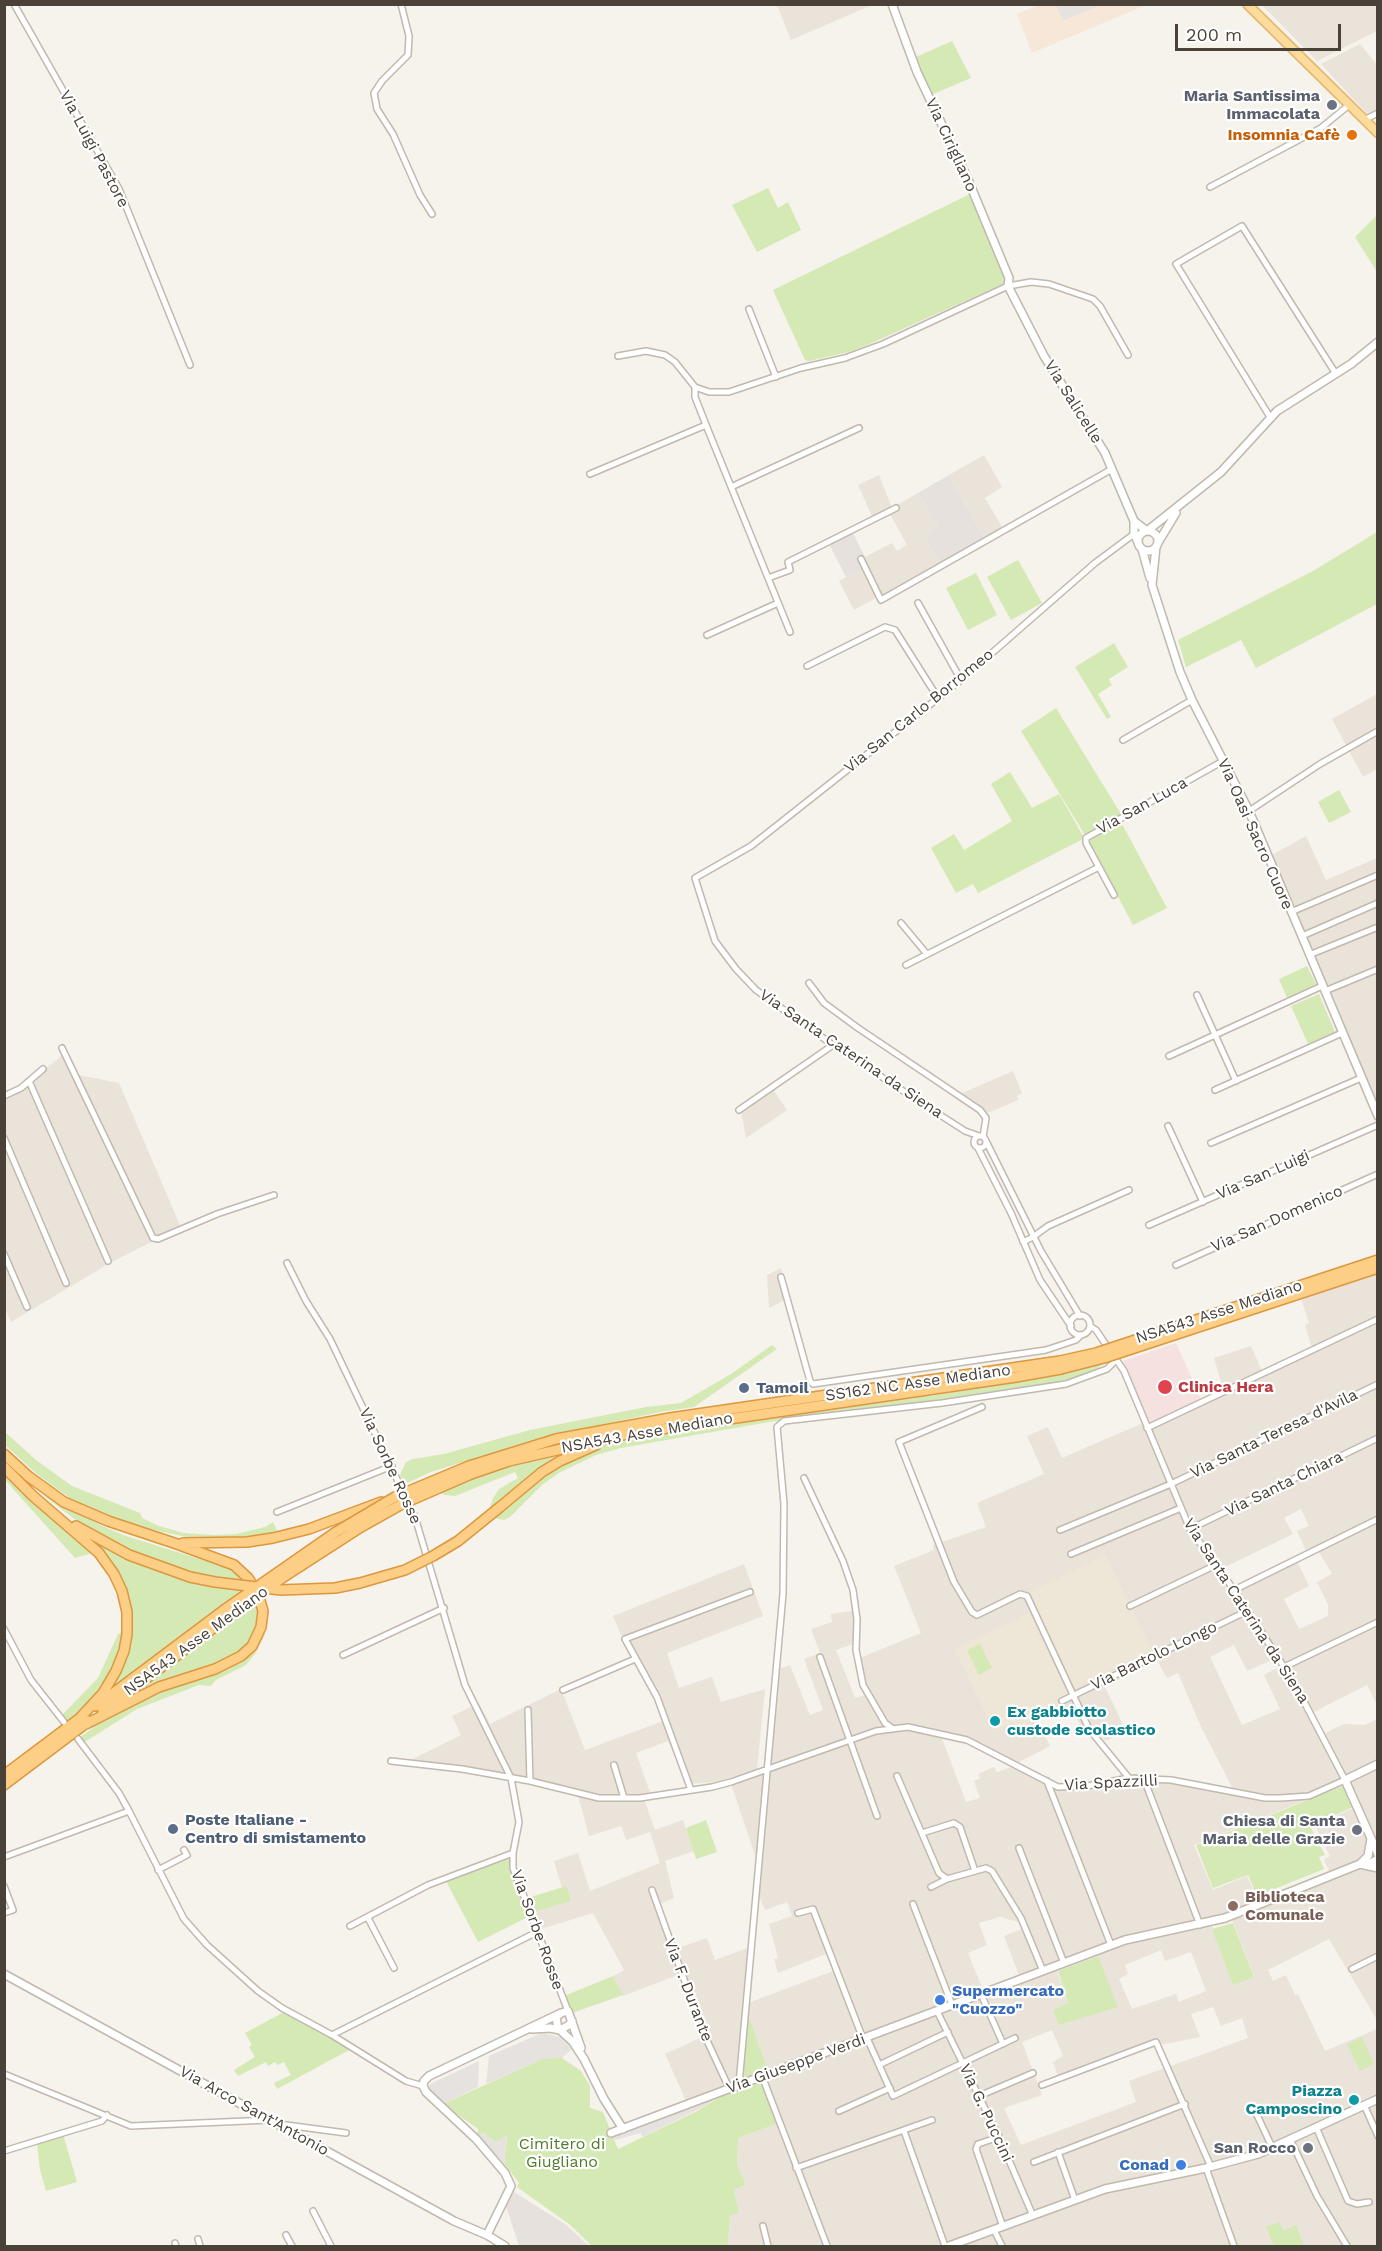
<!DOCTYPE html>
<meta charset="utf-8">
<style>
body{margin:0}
#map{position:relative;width:1382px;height:2251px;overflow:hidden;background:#f6f2ec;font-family:"Work Sans",sans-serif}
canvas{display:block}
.frame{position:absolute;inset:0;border:6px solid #4a4239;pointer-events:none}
.scale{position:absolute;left:1175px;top:24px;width:166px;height:27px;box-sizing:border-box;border:3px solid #4a4239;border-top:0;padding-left:8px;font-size:18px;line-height:21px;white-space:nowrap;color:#4a4239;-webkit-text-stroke:4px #fff;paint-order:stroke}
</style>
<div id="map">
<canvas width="1382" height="2251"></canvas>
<div class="frame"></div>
<div class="scale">200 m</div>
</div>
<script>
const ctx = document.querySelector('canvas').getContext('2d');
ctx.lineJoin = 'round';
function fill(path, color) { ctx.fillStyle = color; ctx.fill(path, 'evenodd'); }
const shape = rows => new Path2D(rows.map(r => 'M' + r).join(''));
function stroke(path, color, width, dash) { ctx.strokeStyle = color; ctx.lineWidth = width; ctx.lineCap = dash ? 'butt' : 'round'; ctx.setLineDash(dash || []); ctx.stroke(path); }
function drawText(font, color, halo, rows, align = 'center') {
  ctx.font = font + ' "Work Sans",sans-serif'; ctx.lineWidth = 4.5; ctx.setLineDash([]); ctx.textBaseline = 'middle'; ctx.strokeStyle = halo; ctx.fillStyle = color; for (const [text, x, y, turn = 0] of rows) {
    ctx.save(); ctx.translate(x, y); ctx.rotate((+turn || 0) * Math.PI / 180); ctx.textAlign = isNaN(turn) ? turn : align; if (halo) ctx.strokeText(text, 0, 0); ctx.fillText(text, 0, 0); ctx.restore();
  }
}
const residential = shape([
 [777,5,872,5,791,40],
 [1265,5,1377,5,1377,31,1317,61,1263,6],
 [1360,44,1377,65,1377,111,1369,116,1321,64],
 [984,455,1002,487,985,498,1005,532,987,543,949,475],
 [879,475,892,508,918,493,938,526,924,535,943,568,880,605,876,598,854,610,839,581,868,565,865,557,892,543,897,551,907,545,891,516,888,514,874,521,858,485],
 [1377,694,1377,769,1363,777,1332,719],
 [1306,836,1326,880,1377,858,1378,1107,1270,856],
 [67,1051,79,1075,119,1083,182,1230,160,1240,151,1242,110,1263,11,1322,4,1306,5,1269,7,1267,4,1260,4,1097,22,1089],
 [1013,1071,1022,1093,1017,1096,1018,1100,990,1112,978,1114,953,1097],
 [770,1085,787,1110,746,1138,740,1106],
 [781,1268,789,1298,769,1308,767,1275],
 [1377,1273,1377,1705,1367,1685,1312,1713,1234,1587,1295,1557,1309,1586,1284,1599,1299,1629,1328,1616,1328,1605,1317,1582,1332,1574,1319,1552,1309,1557,1297,1531,1309,1526,1301,1509,1284,1518,1293,1534,1221,1569,1193,1530,1148,1424,1223,1389,1214,1358,1251,1346,1262,1371,1312,1348,1305,1325,1309,1323,1301,1298],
 [1143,1423,1189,1531,1276,1658,1247,1671,1234,1645,1210,1657,1242,1725,1280,1709,1264,1675,1281,1666,1299,1696,1343,1779,1308,1794,1265,1796,1233,1789,1202,1729,1178,1673,1167,1678,1157,1660,1105,1687,1126,1731,1106,1741,1098,1732,1087,1737,1070,1706,1038,1721,1050,1746,1017,1763,966,1737,908,1725,875,1729,770,1767,779,1669,790,1665,810,1715,823,1710,804,1659,820,1653,811,1629,832,1622,831,1614,858,1610,858,1642,836,1650,855,1698,865,1695,855,1660,921,1633,894,1566,934,1550,933,1545,986,1527,977,1503,1044,1474,1027,1436,1048,1427,1062,1458],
 [744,1564,763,1616,667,1653,679,1688,712,1677,721,1702,765,1689,757,1769,716,1782,687,1784,668,1741,636,1753,651,1795,640,1796,600,1794,515,1775,407,1762,461,1735,452,1716,479,1703,490,1724,561,1689,585,1750,663,1721,654,1695,636,1663,631,1659,613,1616],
 [1377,1719,1377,1763,1346,1778,1323,1734,1344,1724,1365,1725],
 [908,1728,941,1736,966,1802,980,1798,974,1781,980,1778,978,1774,994,1767,997,1772,1014,1766,1058,1788,1098,1787,1133,1781,1168,1783,1265,1800,1308,1797,1309,1799,1194,1845,1213,1890,1247,1876,1259,1903,1225,1917,1124,1939,1020,1978,1004,1936,1022,1929,1019,1922,1000,1917,979,1923,987,1945,968,1953,983,1990,768,2070,750,2020,747,2018,748,2003,833,1971,826,1954,778,1973,774,1959,778,1958,769,1924,792,1916,787,1902,765,1910,758,1894,762,1856,755,1855,731,1784,876,1732],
 [1377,1767,1377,1841,1376,1839,1368,1843,1363,1858,1331,1875,1324,1860,1330,1856,1315,1825,1358,1806,1349,1782],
 [578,1795,644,1799,655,1830,683,1820,694,1851,665,1861,674,1898,660,1904,675,1949,707,1938,715,1960,750,1947,737,2082,686,2101,665,2054,702,2037,680,1974,623,1996,613,1976,624,1970,593,1913,538,1930,531,1913,571,1901,567,1887,562,1888,554,1861,578,1853,590,1891,660,1863,650,1832,626,1840,621,1826,589,1836],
 [1362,1869,1377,1873,1377,2020,1329,1939,1268,1970,1273,1981,1286,1975,1295,1995,1298,1994,1325,2051,1377,2029,1377,2096,1257,2151,1205,2166,1104,2185,938,2246,728,2246,730,2215,739,2213,734,2188,746,2185,737,2166,738,2138,776,2124,761,2081,1056,1968,1068,2003,1117,2007,1096,1953,1125,1941,1211,1924,1233,1985,1254,1976,1232,1919],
 [1161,1950,1165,1961,1191,1952,1206,1991,1179,2002,1176,1994,1132,2009,1119,1979,1128,1974,1125,1965],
 [1213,2007,1221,2026,1242,2018,1248,2038,1129,2081,1136,2102,1021,2145,1004,2108,1042,2095,1022,2042,1052,2030,1063,2056,1053,2062,1060,2082,1155,2046,1200,2037,1191,2014],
 [1377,2102,1377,2246,955,2246,1106,2191,1259,2156]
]);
const commercial = shape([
 [1039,5,1146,5,1032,53,1017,14]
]);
const industrial = shape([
 [949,475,987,543,943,568,924,535,938,526,918,493],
 [853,533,869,565,846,577,829,544],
 [514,2192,565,2224,589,2246,519,2246,506,2206]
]);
const education = shape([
 [1105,1555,1152,1650,1070,1690,1071,1695,1059,1701,1063,1707,1017,1729,1013,1722,994,1732,955,1649,1031,1612,1024,1595]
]);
const medical = shape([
 [1176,1343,1201,1399,1150,1423,1123,1361]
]);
const green = shape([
 [952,41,971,78,931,95,916,57],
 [768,188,778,208,788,202,801,230,757,252,732,205],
 [970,194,1006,277,1005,283,865,346,849,352,809,361,805,360,773,290],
 [1377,215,1377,272,1355,237],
 [1377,532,1377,604,1256,668,1241,640,1186,667,1178,640,1313,571],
 [1018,560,1042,603,1011,620,987,577],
 [976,573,997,615,968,630,946,588],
 [1114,643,1128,667,1109,679,1112,685,1098,694,1111,717,1107,719,1075,667],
 [1056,708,1121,814,1085,835,1021,731],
 [1010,772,1032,808,1059,794,1083,836,1081,840,978,893,973,884,956,893,931,848,954,834,964,850,1012,821,991,784],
 [1339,790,1351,812,1329,823,1318,802],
 [1121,822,1167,908,1133,925,1088,840],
 [1307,966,1316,984,1287,998,1279,979],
 [1319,994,1335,1032,1308,1044,1291,1006],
 [772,1345,777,1349,694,1407,660,1412,536,1439,431,1472,405,1484,400,1475,406,1462,413,1459,444,1454,530,1430,646,1407,681,1403,731,1374],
 [1106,1362,1096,1369,1080,1377,1037,1386,943,1400,775,1421,621,1448,596,1455,559,1473,542,1485,510,1517,504,1520,494,1518,546,1472,596,1447,617,1441,903,1397,930,1396,1050,1375],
 [4,1431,36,1460,72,1486,140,1513,142,1518,159,1526,184,1533,215,1535,236,1534,265,1527,273,1522,278,1533,229,1539,186,1537,140,1527,106,1515,70,1498,38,1475,5,1445],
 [585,1444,489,1510,493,1498,499,1489,518,1478,515,1472,455,1496,444,1495,440,1491,493,1469],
 [13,1466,76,1511,102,1526,126,1536,232,1569,249,1585,258,1602,256,1627,253,1635,245,1646,235,1655,217,1663,165,1679,132,1695,132,1693,234,1618,223,1605,109,1691,125,1658,130,1645,131,1631,104,1684,83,1708,67,1721,62,1715,98,1678,118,1634,123,1631,123,1614,113,1581,93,1553,75,1558,5,1480,4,1469,91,1550,102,1537,90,1531,47,1498],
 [266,1597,267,1622,264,1637,255,1654,246,1665,216,1680,211,1686,199,1685,137,1709,83,1743,79,1738,113,1713,253,1648,263,1599],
 [980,1644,992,1668,979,1675,967,1650],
 [1343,1786,1353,1807,1310,1826,1325,1855,1319,1857,1324,1869,1257,1896,1248,1875,1213,1888,1196,1845],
 [706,1820,717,1852,696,1859,686,1828],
 [504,1858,510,1858,511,1871,528,1917,478,1942,446,1881],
 [567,1886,571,1901,535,1912,531,1911,527,1898],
 [1233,1923,1254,1977,1233,1985,1212,1929],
 [1098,1956,1118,2007,1059,2025,1053,2010,1068,2003,1058,1971],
 [613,1976,623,1995,572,2013,564,1996],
 [284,2012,351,2049,277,2089,274,2083,291,2075,284,2062,277,2065,275,2062,268,2066,266,2062,238,2076,234,2070,255,2057,249,2047,252,2045,245,2033],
 [747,2018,750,2020,768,2070,743,2078],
 [1362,2037,1374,2064,1360,2071,1347,2044],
 [558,2057,562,2058,581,2071,590,2086,590,2108,603,2112,618,2149,697,2111,727,2093,761,2081,776,2124,738,2138,737,2165,746,2185,734,2189,739,2213,730,2215,728,2246,592,2246,569,2224,517,2187,519,2183,504,2163,507,2136,496,2142,483,2133,477,2136,478,2129,443,2104,542,2059],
 [63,2134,77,2182,46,2191,40,2170,37,2143],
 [1279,2222,1283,2231,1296,2225,1304,2246,1274,2246,1266,2227]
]);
const parking = shape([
 [1056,5,1095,5,1096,7,1063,20],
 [542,2033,560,2037,572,2049,562,2058,542,2059,486,2084,489,2056],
 [479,2061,478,2087,443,2104,427,2089,430,2084],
 [727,2093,699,2109,642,2137,641,2133,615,2140,613,2134],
 [483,2133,496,2142,503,2138,503,2136,507,2136,504,2163,477,2136]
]);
const minor = shape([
 [14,4,119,189,190,365],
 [401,4,409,36,408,55,382,81,374,93,377,109,393,134,420,195,432,214],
 [1364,120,1378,113],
 [1210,187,1321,128,1349,105],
 [749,309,776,377],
 [618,356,646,351,665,355,675,362,695,387,695,397,706,425,790,632],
 [695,387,709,392,729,392,801,368,845,358,883,344,1008,286,1031,282,1049,284,1093,299,1100,306,1128,355],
 [1270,417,1176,264,1242,226,1336,374],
 [590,474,706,425],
 [731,487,859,428],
 [861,559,881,600,1112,469],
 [768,578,790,570,788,562,896,508],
 [918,603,961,680],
 [707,635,778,603],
 [807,666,885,627,895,630,938,698],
 [1123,740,1192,700],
 [1249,811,1320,764,1378,731],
 [1114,895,1086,843,1086,838,1223,761],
 [1291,912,1378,875],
 [901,923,926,953],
 [1302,936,1378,903],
 [1309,955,1378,927],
 [906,965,1099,867],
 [809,983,824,1003,858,1028,980,1110,986,1118,983,1137],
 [1325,991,1378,969],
 [1197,995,1236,1081],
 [62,1048,153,1238,158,1239,217,1214,274,1195],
 [1169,1056,1322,986],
 [29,1081,108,1261],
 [1215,1090,1342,1033],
 [4,1096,21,1088,43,1069],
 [739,1110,833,1045],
 [1168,1126,1203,1202],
 '974 1142a6 6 0 1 1 12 0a6 6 0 1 1-12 0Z',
 [979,1136,965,1131,920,1102,833,1045,756,990,736,969,715,941,695,878,751,846,961,680,1095,563,1134,534],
 [4,1138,66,1283],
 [986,1141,1041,1251,1080,1316],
 [1211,1143,1361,1078],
 [978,1148,1011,1213,1040,1280,1071,1326],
 [1149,1225,1378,1125],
 [1023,1242,1033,1237,1048,1226,1129,1190],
 [4,1254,27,1307],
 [287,1263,306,1301,330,1339,415,1517,465,1685,511,1778,519,1822,513,1853,513,1868,568,2011],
 [1176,1265,1378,1174],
 [781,1277,810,1381,813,1384,1046,1350,1076,1340,1081,1335],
 '1070 1325a10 10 0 1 1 20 0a10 10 0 1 1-20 0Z',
 [982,1407,899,1442,954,1582,972,1612,977,1615,1020,1594,1027,1596,1089,1729,1129,1778],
 [1147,1428,1378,1319],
 [804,1478,843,1561,853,1590,857,1619,856,1650,863,1685,885,1723,893,1729],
 [277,1512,392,1466],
 [1190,1529,1378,1438],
 [1060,1530,1171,1484,1378,1384],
 [1071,1554,1181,1508],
 [1234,1590,1378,1519],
 [1130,1606,1216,1565],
 [4,1629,31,1680,64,1722],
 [343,1655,444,1608],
 [820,1657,877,1816],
 [1284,1667,1378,1622],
 [563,1690,635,1659],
 [1062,1701,1247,1611],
 [528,1710,530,1781],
 [78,1739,119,1793,129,1811],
 [391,1761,462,1769,530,1781,599,1798,640,1798,712,1787,731,1782,876,1731,908,1727,967,1740,1058,1787,1087,1786,1129,1778,1171,1780,1265,1798,1280,1798,1309,1796,1345,1780,1300,1694,1284,1667,1234,1590,1190,1529,1124,1371,1096,1330,1090,1326],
 [614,1765,624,1798],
 [897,1776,939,1873,947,1879],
 [1144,1779,1200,1925],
 [1047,1781,1111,1945],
 [691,1790,657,1697,625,1639,750,1592],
 [922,1833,954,1823,960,1827,975,1871],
 [1019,1848,1064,1963],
 [4,1857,129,1811,184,1919,207,1945,258,1991,282,2008,332,2035,406,2081,423,2086],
 [158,1870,187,1855,184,1850],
 [4,1886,13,1910,4,1913],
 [931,1887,947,1879,979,1870,986,1868,992,1871,1021,1918,1043,1971],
 [652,1890,703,2032,729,2088],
 [913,1904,952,2005],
 [798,1913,813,1909,863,2039],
 [368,1918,394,1968],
 [350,1926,428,1885,513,1853],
 [1352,1969,1378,1956],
 [981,1994,1003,2044],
 [937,2011,999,2137,1033,2216],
 [332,2035,537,1932],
 [867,2038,893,2096,1015,2038],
 [879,2065,948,2032],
 [4,2074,131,2126,269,2120],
 [762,2076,827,2246],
 [739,2084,783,1594,784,1504,777,1427,784,1421,942,1403,1066,1384,1107,1369,1116,1360],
 [1042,2085,1156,2042,1211,2167],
 [979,2096,1033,2073],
 [1364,2105,1378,2136],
 [839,2111,890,2088],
 [1257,2115,1272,2147],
 [279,2124,346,2133],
 [1316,2127,1348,2201,1357,2204,1369,2202],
 [904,2131,945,2246],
 [999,2137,978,2144,976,2149,1003,2227],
 [1290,2139,1317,2196,1347,2246],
 [4,2151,102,2121,107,2115],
 [1058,2152,1075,2200],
 [1034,2162,1185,2104],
 [796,2168,932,2120],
 [1206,2168,1234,2246],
 [313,2211,331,2246],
 [763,2226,768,2246],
 [994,2230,1002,2246],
 [286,2235,292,2246],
 [198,2239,200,2246],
 [175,2243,176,2246]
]);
const tertiary = shape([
 [892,4,917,72,969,182,1009,278,1008,286,1044,356,1105,453,1134,521,1134,534,1138,542],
 [1134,521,1147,531,1221,472,1277,411,1351,364,1378,342],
 '1138 541a10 10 0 1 1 20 0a10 10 0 1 1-20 0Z',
 [1159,541,1176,513],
 [1156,547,1152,585,1180,672,1192,700,1249,811,1378,1116],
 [1142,549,1150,578],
 [1378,1764,1345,1780,1378,1854],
 [1360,1864,1378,1868],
 [1367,1865,1378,1859],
 [4,1974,454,2221,487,2235,505,2246],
 [532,2029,550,2028,560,2030,569,2025,572,2021],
 [558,2029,556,2017,561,2013,568,2011,581,2048],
 [560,2030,573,2042,584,2059,604,2099,623,2129],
 [611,2133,1125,1940,1225,1918,1360,1864,1368,1856,1371,1839],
 [487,2235,511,2186,505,2173,476,2139,426,2092,423,2086,424,2081,429,2076,559,2014],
 [949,2246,1105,2189,1206,2168,1258,2154,1378,2099]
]);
const primary = shape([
 [1247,4,1378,133]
]);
const trunk = shape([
 [4,1454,28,1476,64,1502,108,1521,177,1544,234,1565,248,1578,258,1594,263,1611,261,1627,252,1646,241,1656,215,1669,159,1687,86,1724],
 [469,1466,556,1439,670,1418,1060,1361],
 [4,1467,33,1496,99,1553,114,1574,122,1591,127,1612,127,1634,124,1651,116,1671,103,1693,78,1720],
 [471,1474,509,1461,627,1434,1016,1377,1061,1369],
 [500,1507,542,1472,560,1461,596,1445],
 [76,1526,129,1555,190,1577],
 [183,1543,247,1542,273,1538,309,1529,381,1502],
 [96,1706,224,1610],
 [103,1711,228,1617],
 [4,1775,80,1718],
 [4,1785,89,1721]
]);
const trunkBridge = shape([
 [1060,1361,1096,1353,1378,1260],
 [1061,1369,1104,1358,1378,1268],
 [190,1577,215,1582,281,1590,335,1588,360,1583,405,1570,433,1556,458,1541,500,1507],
 [224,1610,336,1532,395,1497,469,1466],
 [228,1617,282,1578,361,1527,402,1504,471,1474]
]);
const markers = [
 [1332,105,6,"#6b7280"],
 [1352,135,6,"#e8710a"],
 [1165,1387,8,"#e0444e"],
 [744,1388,6,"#5c6f8a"],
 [995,1721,6,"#0f9aa8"],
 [173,1829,6,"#5c6f8a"],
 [1357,1830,6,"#6b7280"],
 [1233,1906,6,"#8d6e63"],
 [940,2000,6,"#3f7fe0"],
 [1354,2100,6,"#0f9aa8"],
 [1308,2148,6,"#6b7280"],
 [1181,2165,6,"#3f7fe0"]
];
const worshipNames = [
 ["Maria Santissima",1320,96],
 ["Immacolata",1320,114],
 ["Chiesa di Santa",1345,1821],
 ["Maria delle Grazie",1345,1839],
 ["San Rocco",1296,2148]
];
const foodNames = [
 ["Insomnia Cafè",1340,135]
];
const streetNames = [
 ["Via Cirigliano",951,145,65],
 ["Via Luigi Pastore",94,149,62],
 ["Via Salicelle",1073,402,58],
 ["Via San Carlo Borromeo",919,711,-39],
 ["Via San Luca",1142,806,-29],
 ["Via Oasi Sacro Cuore",1255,834,66],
 ["Via Santa Caterina da Siena",851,1054,34],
 ["Via San Luigi",1263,1175,-24],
 ["Via San Domenico",1277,1219,-24],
 ["NSA543 Asse Mediano",1219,1312,-18],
 ["SS162 NC Asse Mediano",918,1383,-8],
 ["NSA543 Asse Mediano",647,1433,-10],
 ["Via Santa Teresa d'Avila",1274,1434,-26],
 ["Via Sorbe Rosse",390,1466,65],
 ["Via Santa Chiara",1284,1484,-26],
 ["Via Santa Caterina da Siena",1246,1611,57],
 ["NSA543 Asse Mediano",196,1641,-36],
 ["Via Bartolo Longo",1154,1656,-26],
 ["Via Spazzilli",1111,1783,-3],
 ["Via Sorbe Rosse",537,1930,70],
 ["Via F. Durante",688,1990,69],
 ["Via Giuseppe Verdi",796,2064,-20],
 ["Via Arco Sant'Antonio",254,2111,29],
 ["Via G. Puccini",986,2113,65]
];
const healthNames = [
 ["Clinica Hera",1178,1387]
];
const serviceNames = [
 ["Tamoil",756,1388],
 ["Poste Italiane -",185,1820],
 ["Centro di smistamento",185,1838]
];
const cultureNames = [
 ["Ex gabbiotto",1007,1712],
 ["custode scolastico",1007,1730],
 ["Piazza",1342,2091,"right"],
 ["Camposcino",1342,2109,"right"]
];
const educationNames = [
 ["Biblioteca",1245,1897],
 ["Comunale",1245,1915]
];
const shopNames = [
 ["Supermercato",952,1991],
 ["\"Cuozzo\"",952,2009],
 ["Conad",1169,2165,"right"]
];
const parkNames = [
 ["Cimitero di",562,2144],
 ["Giugliano",562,2162]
];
fill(residential, '#eae3da');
fill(commercial, '#f6e7d8');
fill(industrial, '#e6e1dd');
fill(education, '#eee6d6');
fill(medical, '#f5e1e0');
fill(green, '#d5e9b5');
fill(parking, '#e5e2e0');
stroke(minor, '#c1b9ae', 8);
stroke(tertiary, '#c1b9ae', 10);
stroke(primary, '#e4b76b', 11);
stroke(trunk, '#dd973e', 12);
stroke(minor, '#fff', 5);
stroke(tertiary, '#fff', 7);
stroke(primary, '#fddb9d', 8);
stroke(trunk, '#fdcf86', 9);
stroke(trunkBridge, '#dd973e', 12, []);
stroke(trunkBridge, '#fdcf86', 9);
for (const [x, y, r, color] of markers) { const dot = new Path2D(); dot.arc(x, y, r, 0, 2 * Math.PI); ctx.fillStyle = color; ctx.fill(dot); stroke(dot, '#fff', 2); }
drawText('bold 16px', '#5b616d', '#fff', worshipNames, 'right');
drawText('bold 16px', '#c56008', '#fff', foodNames, 'right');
drawText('16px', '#4a4239', '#fff', streetNames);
drawText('bold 16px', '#be3a42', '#fff', healthNames, 'left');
drawText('bold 16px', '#4e5e75', '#fff', serviceNames, 'left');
drawText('bold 16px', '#0d838f', '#fff', cultureNames, 'left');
drawText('bold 16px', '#785e54', '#fff', educationNames, 'left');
drawText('bold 16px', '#366cbe', '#fff', shopNames, 'left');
drawText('16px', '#507d2b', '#fff', parkNames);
</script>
